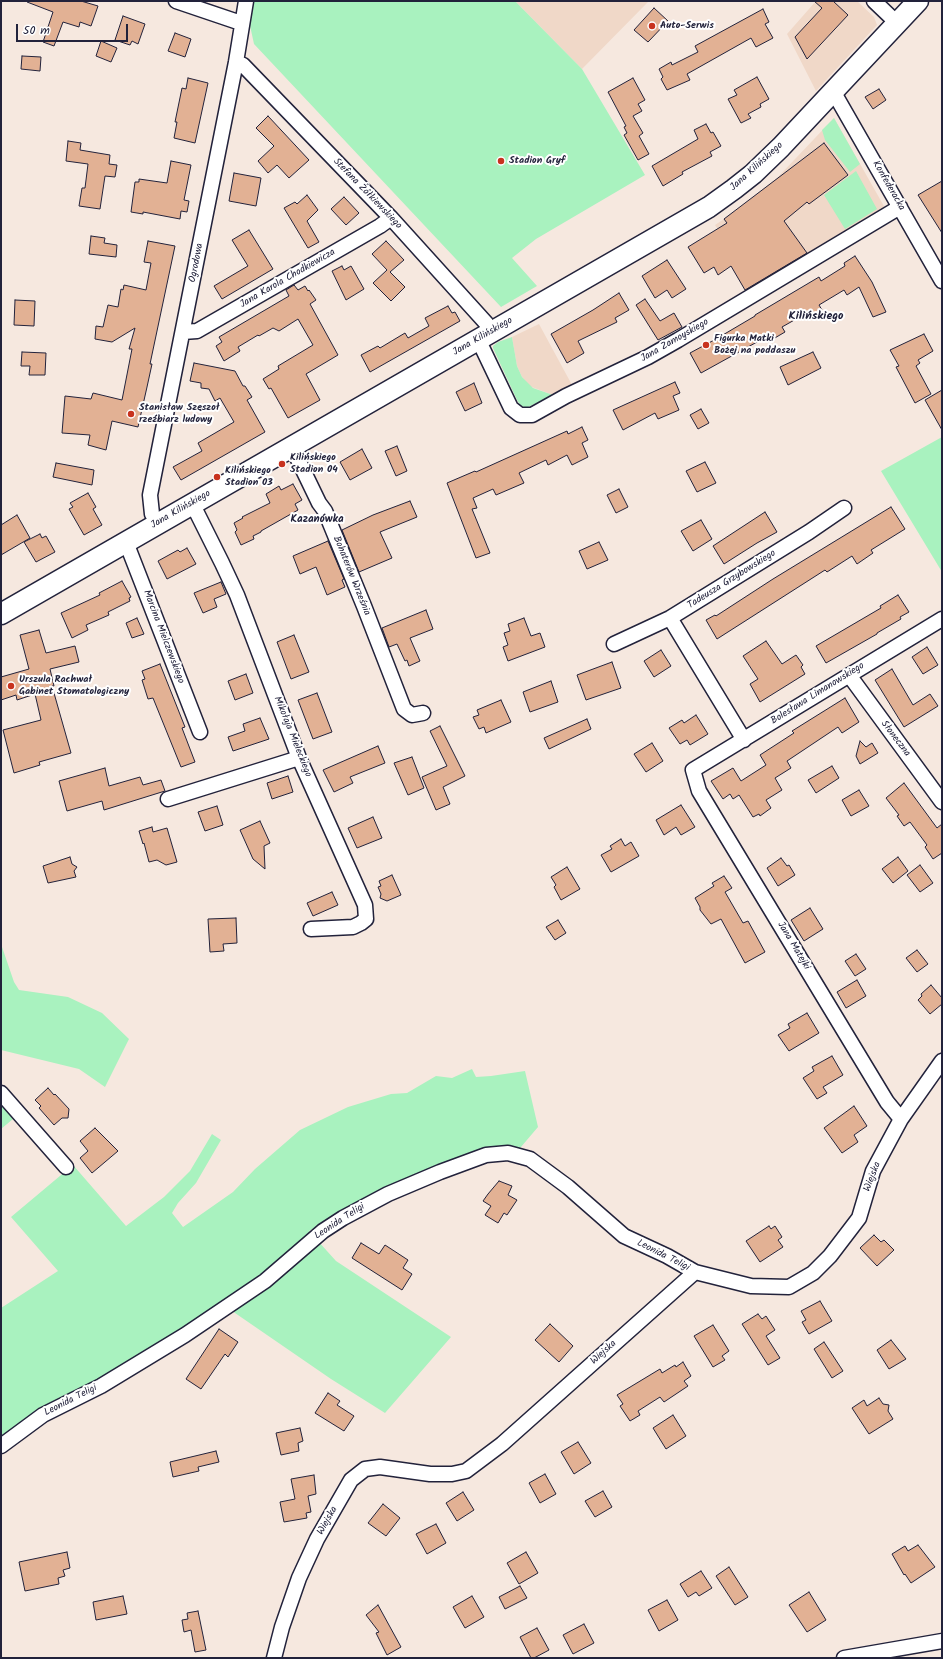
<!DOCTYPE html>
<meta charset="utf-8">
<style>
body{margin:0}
#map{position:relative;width:943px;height:1659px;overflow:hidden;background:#f6e8df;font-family:Kalam,sans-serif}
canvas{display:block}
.frame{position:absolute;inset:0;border:2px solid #22223b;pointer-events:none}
.scale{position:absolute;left:16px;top:24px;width:112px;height:18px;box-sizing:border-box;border:2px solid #22223b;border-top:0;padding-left:5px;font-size:12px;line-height:14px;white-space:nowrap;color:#22223b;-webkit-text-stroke:3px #fff;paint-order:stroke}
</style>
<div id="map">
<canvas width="943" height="1659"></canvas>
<div class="frame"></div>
<div class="scale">50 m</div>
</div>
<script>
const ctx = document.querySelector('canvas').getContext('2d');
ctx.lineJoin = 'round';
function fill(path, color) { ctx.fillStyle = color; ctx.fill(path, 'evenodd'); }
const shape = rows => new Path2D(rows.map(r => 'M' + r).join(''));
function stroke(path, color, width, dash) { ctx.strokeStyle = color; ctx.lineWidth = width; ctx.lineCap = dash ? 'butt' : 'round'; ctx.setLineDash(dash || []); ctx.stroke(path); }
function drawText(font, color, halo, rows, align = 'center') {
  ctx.font = font + ' Kalam,sans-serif'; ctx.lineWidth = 4; ctx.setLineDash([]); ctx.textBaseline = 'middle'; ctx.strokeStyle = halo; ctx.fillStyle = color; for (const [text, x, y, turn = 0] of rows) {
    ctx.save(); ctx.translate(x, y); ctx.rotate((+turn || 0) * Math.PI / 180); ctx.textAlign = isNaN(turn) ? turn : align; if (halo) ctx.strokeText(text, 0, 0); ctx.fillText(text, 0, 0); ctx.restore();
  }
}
const built = shape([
 [515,1,649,1,582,69],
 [816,1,857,1,874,17,877,25,816,91,787,34],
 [834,118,885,208,766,278,756,261,742,269,715,225,724,219,777,178],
 [539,324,572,385,553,395,529,386,522,377,517,366,512,337]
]);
const green = shape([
 [253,1,515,1,582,69,645,175,536,239,512,258,537,286,501,307,254,44,249,21],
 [834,118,860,164,850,172,825,140,822,130],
 [856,171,877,209,845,229,824,195],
 [512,337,517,366,522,377,533,388,553,395,526,408,520,405,517,400,493,348,493,346,498,342],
 [942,437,942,572,881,471],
 [1,944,14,982,19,990,68,997,102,1013,129,1039,105,1087,79,1069,1,1050],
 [472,1069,476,1077,491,1076,525,1071,538,1127,515,1154,423,1183,342,1212,309,1231,336,1261,451,1337,385,1413,331,1379,235,1313,222,1302,157,1350,1,1443,1,1308,58,1271,11,1217,73,1165,126,1226,164,1197,190,1171,212,1134,221,1140,196,1183,178,1203,172,1213,183,1227,233,1192,255,1169,300,1130,348,1107,391,1094,407,1093,436,1076,452,1078],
 [1,1099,13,1119,1,1129]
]);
const building = shape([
 [28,1,81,1,98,6,91,26,80,22,79,27,63,22,54,46,43,42,53,12,27,2,28,1],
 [814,1,833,1,848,15,807,59,795,37,822,8,814,1],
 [654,8,668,21,648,42,634,30,654,8],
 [763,9,769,22,765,24,773,38,756,47,751,38,687,74,690,80,667,90,661,79,663,77,659,69,671,62,672,65,698,52,695,46,763,9],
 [123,16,145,24,138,44,132,41,130,45,115,40,123,16],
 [175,33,191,39,185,57,168,51,175,33],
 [101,41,117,48,111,62,96,56,101,41],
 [22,56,41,57,40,71,21,69,22,56],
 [757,77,769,99,760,104,761,107,748,114,751,118,741,123,728,99,737,95,734,90,757,77],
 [188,78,208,83,195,143,174,138,177,122,175,122,182,88,186,89,188,78],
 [633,78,645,100,638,104,642,111,633,116,643,133,639,136,649,154,638,160,624,135,627,133,624,127,626,126,608,92,633,78],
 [879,89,886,100,873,109,865,97,879,89],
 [268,116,309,160,289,178,277,165,268,173,258,161,274,146,256,128,268,116],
 [706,124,711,133,713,132,721,146,710,152,712,156,682,172,683,174,663,186,652,166,698,139,694,130,706,124],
 [68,141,81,143,80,150,110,155,109,164,117,165,115,177,105,176,100,209,79,206,82,188,85,188,88,164,66,161,68,141],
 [824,143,848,175,809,204,807,202,784,221,807,253,745,290,731,266,718,275,714,267,704,273,688,247,727,223,724,219,824,143],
 [171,161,191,165,184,200,189,201,187,212,181,211,180,219,143,212,143,214,131,212,135,182,139,182,139,179,167,183,171,161],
 [234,173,261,178,256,206,229,201,234,173],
 [942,181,942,233,918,195,942,181],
 [307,195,318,210,307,221,319,242,308,248,284,208,295,202,297,204,307,195],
 [344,197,359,213,346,225,331,209,344,197],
 [249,230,273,269,222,299,214,286,248,266,232,240,249,230],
 [91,236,105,238,104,243,117,245,116,257,89,254,91,236],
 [148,241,175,246,150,364,152,364,147,387,138,427,112,421,106,450,88,445,90,435,62,433,65,396,91,399,93,393,122,400,132,349,129,349,135,328,112,342,95,339,96,326,103,327,108,305,118,307,121,289,123,290,124,285,146,290,151,263,144,262,148,241],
 [386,241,404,260,390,272,405,287,391,301,373,283,387,270,372,254,386,241],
 [855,256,872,282,886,312,873,317,859,287,847,295,844,290,819,305,822,310,807,319,805,314,782,327,785,332,768,342,766,337,701,373,690,353,716,339,755,316,755,315,819,277,821,281,845,266,844,263,855,256],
 [667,260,686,289,672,298,667,290,655,298,642,276,667,260],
 [342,266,344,270,351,266,364,289,346,300,332,271,342,266],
 [294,285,298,290,305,286,308,291,309,290,316,300,310,304,338,355,306,374,320,400,288,418,271,388,269,389,263,379,279,369,278,366,313,345,298,319,279,331,273,328,259,336,258,335,238,347,240,351,224,361,216,346,222,342,219,337,289,296,286,290,294,285],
 [619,293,629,310,615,318,617,322,578,341,584,353,567,363,551,334,593,310,619,293],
 [645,299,660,321,674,313,682,327,658,340,636,305,645,299],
 [15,300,35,301,34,326,14,325,15,300],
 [448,306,452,313,455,312,460,321,370,372,361,355,378,346,380,348,405,333,408,338,429,326,425,318,448,306],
 [924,334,933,351,918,360,920,363,916,366,931,394,915,403,896,367,899,366,890,350,924,334],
 [22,352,46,353,45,375,29,375,30,366,21,366,22,352],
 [813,352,821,368,788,385,780,367,813,352],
 [194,363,235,371,243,386,245,386,252,397,247,400,265,432,181,480,173,467,202,451,198,443,234,422,220,398,215,401,209,389,201,388,201,383,190,381,194,363],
 [675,382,680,393,673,396,679,410,658,419,655,413,623,430,613,410,675,382],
 [474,383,482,403,465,411,456,392,474,383],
 [942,390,942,430,925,400,942,390],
 [701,409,709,423,698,429,690,415,701,409],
 [582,427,588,440,582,443,588,457,572,465,567,455,548,465,546,460,519,473,524,483,496,495,493,489,473,498,477,508,472,509,490,553,476,558,447,483,475,471,476,472,567,431,568,434,582,427],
 [397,446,407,471,396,476,385,451,397,446],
 [362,449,372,468,350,480,340,462,362,449],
 [705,462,716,483,697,492,686,471,705,462],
 [56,463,94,470,92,485,53,477,56,463],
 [293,484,302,500,295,504,298,510,261,531,261,532,253,536,254,539,241,545,235,532,237,530,234,523,243,518,242,517,270,503,266,494,279,486,281,490,293,484],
 [619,489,628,507,616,513,607,495,619,489],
 [88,493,96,507,93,509,102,525,84,535,69,509,73,507,70,503,88,493],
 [410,501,417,517,380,532,392,558,359,572,342,530,373,515,410,501],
 [891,507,905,529,871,550,873,553,857,564,852,556,827,572,825,570,717,639,706,620,715,615,716,616,773,579,891,507],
 [765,512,777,532,757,543,724,564,713,546,765,512],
 [17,515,30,538,1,555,1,525,17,515],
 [701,520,712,539,693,551,681,531,701,520],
 [40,534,42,538,46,536,55,552,36,562,24,542,40,534],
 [328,541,344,579,342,580,345,587,327,595,316,567,300,574,293,556,328,541],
 [599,542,608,560,587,569,579,551,599,542],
 [187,548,196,564,167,579,158,561,178,550,180,552,187,548],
 [122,581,131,597,129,598,130,601,108,612,109,615,86,625,88,630,72,638,61,613,100,595,99,593,122,581],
 [221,582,226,594,214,599,217,607,203,613,194,593,221,582],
 [898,595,909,612,900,617,901,619,877,633,877,634,826,663,816,646,881,608,880,606,898,595],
 [426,610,433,629,410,638,420,661,409,666,407,660,405,661,397,644,389,647,382,628,426,610],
 [137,618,144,634,132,638,126,623,137,618],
 [524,618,531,636,540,633,545,647,508,661,503,647,508,645,504,633,510,631,508,624,524,618],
 [39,630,46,653,75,646,79,662,50,669,54,686,52,686,71,753,39,762,40,765,14,773,3,730,41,720,35,694,17,700,16,695,1,700,1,677,29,669,20,635,39,630],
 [294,635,309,672,291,679,277,642,294,635],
 [766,641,782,664,796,655,803,665,801,667,805,674,760,702,750,684,758,679,743,656,766,641],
 [927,647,938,665,923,674,912,657,927,647],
 [661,650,671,666,654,677,644,661,661,650],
 [612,662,621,688,586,700,577,675,612,662],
 [160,664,185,727,182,728,195,762,181,767,153,698,148,699,142,680,145,679,142,671,160,664],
 [892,669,913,705,930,694,938,706,904,727,875,680,892,669],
 [246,674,253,693,235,700,228,681,246,674],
 [551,681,558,702,530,712,523,692,551,681],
 [317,693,332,732,313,739,298,700,317,693],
 [845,698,859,722,842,733,838,727,787,761,791,768,775,778,782,790,766,800,771,808,760,816,759,814,753,817,739,795,733,799,730,794,723,799,711,781,733,768,741,781,766,765,760,755,794,733,792,731,845,698],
 [501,700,511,722,486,733,484,727,479,729,473,717,479,715,477,710,501,700],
 [696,715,708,734,690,745,687,740,680,744,669,728,682,720,684,723,696,715],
 [260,718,269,739,233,751,228,737,245,731,243,724,260,718],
 [587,719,591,729,549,749,544,738,587,719],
 [440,726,465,776,443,787,450,804,436,810,422,777,447,766,430,731,440,726],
 [860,741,866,747,872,743,878,753,860,764,856,756,860,741],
 [652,743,663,761,646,772,634,754,652,743],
 [378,746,385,763,350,777,353,783,334,792,323,770,378,746],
 [412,757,424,788,408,795,394,763,412,757],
 [832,766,839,778,816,793,808,780,832,766],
 [105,768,109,786,140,777,143,785,161,780,165,791,104,810,102,801,67,811,59,781,105,768],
 [288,776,293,792,272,799,267,783,288,776],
 [904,783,937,828,942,824,942,853,933,859,925,847,927,845,910,822,904,826,897,816,899,815,886,798,904,783],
 [859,790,869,806,851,816,842,800,859,790],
 [681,805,695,827,681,835,676,827,664,835,656,820,681,805],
 [217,806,223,825,205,831,198,812,217,806],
 [373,817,382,838,357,848,348,828,373,817],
 [260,821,270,843,264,846,265,869,253,859,240,830,260,821],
 [152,827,153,832,167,828,177,862,166,865,157,860,149,862,144,843,143,844,139,831,152,827],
 [621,839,625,846,631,842,639,856,611,872,601,855,612,849,610,846,621,839],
 [70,857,72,864,77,867,74,871,76,877,48,883,43,866,70,857],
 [898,857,908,871,893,883,882,869,898,857],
 [781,858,787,866,789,865,795,875,778,886,767,868,781,858],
 [920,865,933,883,920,892,907,875,920,865],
 [567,867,580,889,561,900,554,887,556,885,551,877,567,867],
 [392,875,401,895,387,901,380,898,381,894,378,887,381,886,379,881,392,875],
 [724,876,732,888,725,892,743,923,748,921,765,952,745,963,721,919,711,924,700,910,700,907,695,898,714,886,712,883,724,876],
 [332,892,338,905,313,916,307,903,332,892],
 [810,908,823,929,804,941,791,920,810,908],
 [236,918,237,943,223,944,224,951,210,952,208,919,236,918],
 [558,920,566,933,555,940,546,927,558,920],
 [917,950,928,964,917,972,906,958,917,950],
 [856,954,866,969,855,976,845,961,856,954],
 [857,980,866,996,846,1008,837,992,857,980],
 [931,985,942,998,942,1004,930,1014,918,1000,922,996,921,994,931,985],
 [807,1013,819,1033,789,1051,778,1035,790,1028,788,1024,807,1013],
 [832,1056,843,1075,823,1087,827,1093,817,1099,803,1078,814,1071,812,1067,832,1056],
 [48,1088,54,1095,55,1094,69,1109,68,1118,62,1118,54,1125,39,1108,41,1106,35,1100,48,1088],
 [854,1106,867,1126,854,1135,858,1142,842,1153,824,1128,854,1106],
 [95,1128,118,1151,92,1173,80,1158,88,1151,80,1141,95,1128],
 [499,1181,512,1186,508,1195,517,1200,507,1215,504,1213,498,1223,485,1215,491,1206,483,1201,488,1194,499,1181],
 [769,1226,771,1229,775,1226,782,1237,778,1240,783,1247,760,1262,746,1241,769,1226],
 [874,1235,881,1242,884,1240,894,1250,877,1266,860,1248,874,1235],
 [361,1243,379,1254,385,1245,408,1260,403,1268,412,1274,402,1290,352,1258,361,1243],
 [820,1301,832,1321,809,1334,802,1322,806,1320,801,1311,820,1301],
 [758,1314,762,1319,766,1316,775,1330,766,1336,780,1358,768,1365,742,1324,758,1314],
 [550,1324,573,1346,559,1362,535,1340,550,1324],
 [713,1325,729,1351,722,1356,725,1360,713,1367,694,1336,713,1325],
 [219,1329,238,1342,228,1357,225,1354,201,1389,186,1379,219,1329],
 [891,1340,906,1359,889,1369,877,1350,891,1340],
 [824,1342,843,1371,832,1378,814,1349,824,1342],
 [683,1362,691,1376,684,1381,688,1386,664,1402,660,1397,638,1411,640,1415,630,1421,620,1406,623,1404,617,1395,660,1369,662,1373,675,1365,676,1367,683,1362],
 [328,1393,340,1401,337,1405,354,1416,344,1431,315,1413,328,1393],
 [879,1398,883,1404,889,1405,888,1411,893,1419,869,1434,852,1408,864,1400,867,1406,879,1398],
 [673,1415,686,1436,666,1449,653,1428,673,1415],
 [300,1428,303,1441,298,1443,299,1451,281,1455,276,1433,300,1428],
 [578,1442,591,1463,574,1474,561,1452,578,1442],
 [216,1451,219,1462,198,1467,199,1471,173,1477,170,1462,216,1451],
 [545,1474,556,1494,540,1503,529,1483,545,1474],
 [314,1475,316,1494,308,1496,311,1512,306,1513,307,1518,284,1522,280,1502,295,1499,291,1479,314,1475],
 [603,1491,612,1507,595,1517,585,1501,603,1491],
 [463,1492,474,1510,457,1521,446,1503,463,1492],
 [383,1504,400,1518,386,1536,368,1523,383,1504],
 [436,1524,446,1543,427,1554,416,1534,436,1524],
 [918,1545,935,1567,911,1583,905,1574,904,1575,892,1554,905,1546,908,1551,918,1545],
 [67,1552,70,1568,63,1570,65,1576,58,1578,59,1584,25,1591,19,1562,67,1552],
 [526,1552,538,1573,519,1584,507,1563,526,1552],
 [729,1567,748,1597,735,1605,716,1576,729,1567],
 [701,1571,712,1588,699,1596,696,1592,688,1597,680,1584,701,1571],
 [520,1586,527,1598,505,1609,499,1597,520,1586],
 [809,1592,826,1620,807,1632,789,1605,809,1592],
 [123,1596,127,1614,96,1620,93,1602,123,1596],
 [472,1596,484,1617,465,1628,453,1607,472,1596],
 [667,1600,678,1620,659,1631,648,1610,667,1600],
 [378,1605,401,1647,387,1655,376,1633,379,1632,366,1615,378,1605],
 [198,1611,206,1650,195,1652,191,1630,184,1632,182,1620,188,1619,187,1613,198,1611],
 [584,1624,594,1643,573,1654,563,1635,584,1624],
 [537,1628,549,1650,534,1658,531,1658,520,1637,537,1628]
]);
const street = shape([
 [176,1,241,23],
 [874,1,897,23],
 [236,62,243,65,391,218,486,323,491,332],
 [833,91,942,281],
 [183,332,197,331,380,226,391,218],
 [478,339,511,408,520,415,532,415,566,396,648,357,678,340,900,207],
 [292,447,319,503,325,511,364,606,404,709,412,715,423,713],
 [192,503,222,563,237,595,299,758,365,905,366,919,361,923,353,927,311,929],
 [158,524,152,514,150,495,236,62,246,1],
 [126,542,200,732],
 [670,618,744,740],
 [614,644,670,618,809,532,844,508],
 [849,675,942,802],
 [168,799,299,758],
 [1,1093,66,1167],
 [901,1119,887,1102,699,791,693,770,942,619],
 [1,1446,43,1415,101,1386,185,1335,265,1281,323,1231,343,1218,388,1194,440,1172,486,1155,508,1153,530,1159,568,1187,624,1236,667,1256,695,1272],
 [274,1658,282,1627,299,1578,317,1539,351,1480,365,1469,380,1467,430,1474,452,1474,466,1471,502,1444,695,1272,751,1286,789,1287,813,1273,830,1256,859,1218,873,1171,901,1119,942,1061],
 [844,1658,942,1641]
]);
const secondary = shape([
 [1,614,709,207,734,189,753,174,781,147,918,1]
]);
const markers = [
 [652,26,4,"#c8321e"],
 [501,161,4,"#c8321e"],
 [706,345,4,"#c8321e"],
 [131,414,4,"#c8321e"],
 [282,464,4,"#c8321e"],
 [217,477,4,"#c8321e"],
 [11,686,4,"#c8321e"]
];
const poiNames = [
 ["Auto-Serwis",660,26],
 ["Stadion Gryf",509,161],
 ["Figurka Matki",714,339],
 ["Bożej na poddaszu",714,351],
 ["Stanisław Szęszoł",139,408],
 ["rzeźbiarz ludowy",139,420],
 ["Kilińskiego",290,458],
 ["Stadion 04",290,470],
 ["Kilińskiego",225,471],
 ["Stadion 03",225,483],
 ["Urszula Rachwał",19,680],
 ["Gabinet Stomatologiczny",19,692]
];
const streetNames = [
 ["Jana Kilińskiego",757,167,-42],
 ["Konfederacka",888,186,60],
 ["Stefana Żółkiewskiego",367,194,46],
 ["Ogrodowa",197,263,-79],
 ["Jana Karola Chodkiewicza",288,279,-30],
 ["Jana Kilińskiego",483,337,-30],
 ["Jana Zamoyskiego",675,341,-30],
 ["Jana Kilińskiego",181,510,-30],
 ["Bohaterów Września",351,576,68],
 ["Tadeusza Grzybowskiego",732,580,-32],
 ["Marcina Mielczewskiego",163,637,69],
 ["Bolesława Limanowskiego",818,694,-32],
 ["Mikołaja Mieleckiego",292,737,68],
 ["Słoneczna",895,739,53],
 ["Jana Matejki",793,946,59],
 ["Wiejska",873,1177,-69],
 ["Leonida Teligi",340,1222,-33],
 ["Leonida Teligi",663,1256,27],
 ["Wiejska",604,1353,-42],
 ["Leonida Teligi",71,1401,-27],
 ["Wiejska",328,1521,-61]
];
const neighbourhoodNames = [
 ["Kazanówka",317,520]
];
const quarterNames = [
 ["Kilińskiego",816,317]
];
fill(built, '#f0d8c8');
fill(green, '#a9f2bf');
fill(building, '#e2b194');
stroke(building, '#22223b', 1);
stroke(street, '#22223b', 17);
stroke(secondary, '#22223b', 23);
stroke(street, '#fff', 14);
stroke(secondary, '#fff', 20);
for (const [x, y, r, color] of markers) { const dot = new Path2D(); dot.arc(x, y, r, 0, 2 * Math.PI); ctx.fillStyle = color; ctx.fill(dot); stroke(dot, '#fff', 1.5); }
drawText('bold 10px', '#22223b', '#fff', poiNames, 'left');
drawText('10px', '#22223b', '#fff', streetNames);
drawText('bold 11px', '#22223b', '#fff', neighbourhoodNames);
drawText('bold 12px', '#22223b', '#fff', quarterNames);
</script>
